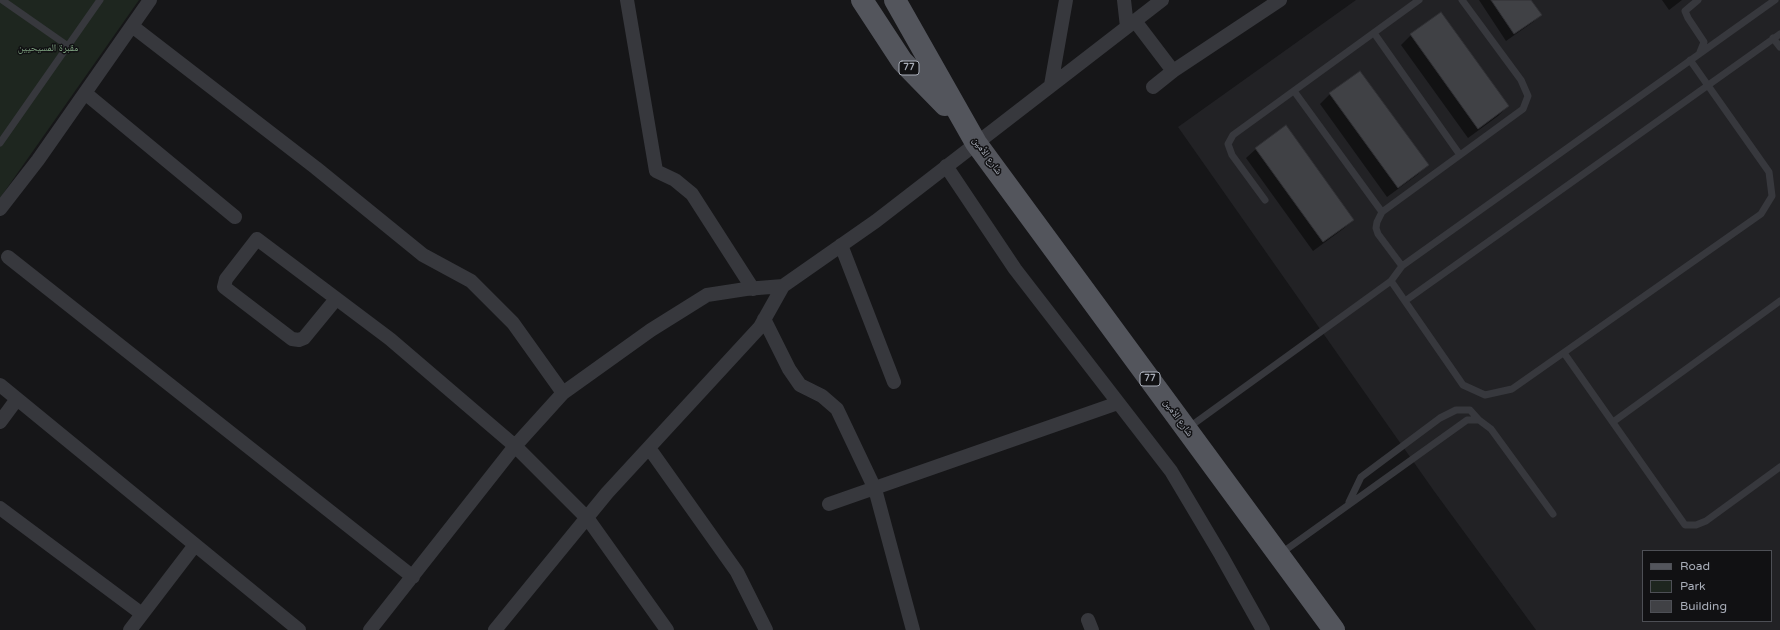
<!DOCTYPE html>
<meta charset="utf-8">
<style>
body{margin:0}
#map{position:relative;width:1780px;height:630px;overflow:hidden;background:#161618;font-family:"Varela Round",sans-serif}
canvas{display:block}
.legend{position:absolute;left:1642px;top:550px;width:130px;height:72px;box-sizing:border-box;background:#111113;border:1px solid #4d4f55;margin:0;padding:5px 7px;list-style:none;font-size:12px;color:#a8adb8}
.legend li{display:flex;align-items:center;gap:8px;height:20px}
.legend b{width:20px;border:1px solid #4d4f55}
</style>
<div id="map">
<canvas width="1780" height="630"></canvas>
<ul class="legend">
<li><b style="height:5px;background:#53555c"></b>Road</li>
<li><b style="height:11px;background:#1e261f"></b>Park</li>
<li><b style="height:11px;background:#404145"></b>Building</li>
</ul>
</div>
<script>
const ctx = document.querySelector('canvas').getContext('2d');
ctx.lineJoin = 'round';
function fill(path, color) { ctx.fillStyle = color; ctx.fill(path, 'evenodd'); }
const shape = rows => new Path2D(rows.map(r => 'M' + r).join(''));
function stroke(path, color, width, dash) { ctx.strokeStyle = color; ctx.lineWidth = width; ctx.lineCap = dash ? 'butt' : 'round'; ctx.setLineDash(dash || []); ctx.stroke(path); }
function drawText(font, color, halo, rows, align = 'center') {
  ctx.font = font + ' "Varela Round","Noto Naskh Arabic",sans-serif'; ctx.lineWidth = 3; ctx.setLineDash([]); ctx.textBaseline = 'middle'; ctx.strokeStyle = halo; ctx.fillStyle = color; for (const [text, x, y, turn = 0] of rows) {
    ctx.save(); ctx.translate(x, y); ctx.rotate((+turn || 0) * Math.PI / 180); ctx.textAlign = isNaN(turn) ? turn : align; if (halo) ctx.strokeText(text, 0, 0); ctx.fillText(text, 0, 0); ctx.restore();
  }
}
const built = shape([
 [1356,0,1780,0,1780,630,1536,630,1434,491,1178,127],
 [1643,551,1771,551,1771,621,1643,621]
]);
const green = shape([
 [0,0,139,0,0,198]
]);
const shadow = shape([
 [1479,0,1530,0,1540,15,1533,22,1506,41],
 [1662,0,1682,0,1669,10],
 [1441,13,1508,106,1498,116,1468,138,1401,45,1411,35],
 [1360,72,1427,165,1417,175,1387,197,1320,104,1330,94],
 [1256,149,1353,220,1343,229,1313,251,1246,158]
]);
const building = shape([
 [1491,0,1531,0,1542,15,1514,34,1491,0],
 [1441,12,1509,106,1478,129,1410,34,1441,12],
 [1360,71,1429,165,1398,188,1329,93,1360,71],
 [1286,125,1354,220,1323,242,1255,148,1286,125]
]);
const service = shape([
 [2,0,68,46],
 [1698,0,1685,11,1688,18,1704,42,1700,52],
 [1374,33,1460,155],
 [1773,38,1780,47],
 [1294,91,1382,212],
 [0,143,100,0],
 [1265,200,1232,155,1228,144,1233,135,1419,0],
 [1402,266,1775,0],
 [1391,281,1463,385,1485,395,1512,389,1761,214,1772,196,1769,172,1690,60],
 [1405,301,1780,34],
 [1564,353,1685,525,1696,525,1706,521,1780,467],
 [1613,422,1780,301],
 [1188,428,1391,281,1402,266,1378,234,1376,228,1377,222,1382,212,1523,109,1528,96,1521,80,1462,0],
 [1349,502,1361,477,1440,418,1456,410,1470,410,1479,420],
 [1280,554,1467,420,1479,420,1491,429,1553,514]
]);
const minor = shape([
 [627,0,656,171,675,180,692,194,753,289],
 [1124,0,1127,27],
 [1135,21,1173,71],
 [132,26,316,168,423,255,471,281,513,323,563,393],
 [1051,85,1066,0],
 [1153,87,1173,71,1280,0],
 [85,93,235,217],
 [946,166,1015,269,1171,471,1221,555,1263,630],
 [0,209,38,160,150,0],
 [841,245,894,382],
 [8,257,413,577],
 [336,299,304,338,299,340,292,339,224,287,226,279,257,239,390,339,515,446,588,519,667,630],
 [764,319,789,369,800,385,822,396,837,409,875,489,913,630],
 [0,385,299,630],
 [0,422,17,399],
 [649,448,737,572,766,630],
 [829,504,1118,403],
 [0,508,142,614],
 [1088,620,1092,630],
 [130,630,195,545],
 [370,630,515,446,563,393,651,330,707,295,746,289,783,286],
 [495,630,607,493,760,327,783,286,876,221,1162,0]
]);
const primary = shape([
 [862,0,902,61,945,105],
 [895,0,976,143,1334,630]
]);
const shields = [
 [909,68,20],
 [1150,379,20]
];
const shieldNames = [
 ["77",909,68],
 ["77",1150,379]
];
const parkNames = [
 ["مقبرة المسيحيين",48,48]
];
const streetNames = [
 ["شارع الأمين",987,156,54],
 ["شارع الأمين",1178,418,54]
];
fill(built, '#222225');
fill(green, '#1e261f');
fill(shadow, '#0007');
fill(building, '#404145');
stroke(building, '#303034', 1);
stroke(service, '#37383d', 7);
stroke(minor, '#37383d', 14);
stroke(primary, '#53555c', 22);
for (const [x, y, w] of shields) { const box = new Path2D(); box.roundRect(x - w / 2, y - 7, w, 14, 3); ctx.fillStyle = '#111113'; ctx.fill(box); stroke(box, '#a8adb8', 1); }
drawText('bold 9px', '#a8adb8', null, shieldNames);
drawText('10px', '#7fa381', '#111113', parkNames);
drawText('10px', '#a8adb8', '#111113', streetNames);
</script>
